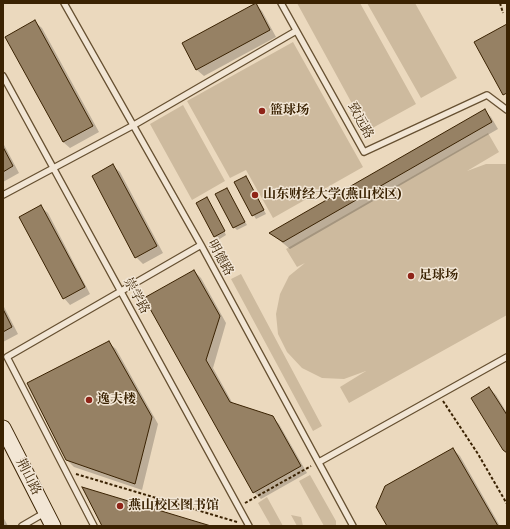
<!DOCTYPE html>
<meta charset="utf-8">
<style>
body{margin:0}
#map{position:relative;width:510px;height:529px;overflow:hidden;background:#ebd9be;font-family:"Gentium Book Plus",serif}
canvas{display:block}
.frame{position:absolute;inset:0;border:4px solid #3a2202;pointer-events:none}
</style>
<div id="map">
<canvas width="510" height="529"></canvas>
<div class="frame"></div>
</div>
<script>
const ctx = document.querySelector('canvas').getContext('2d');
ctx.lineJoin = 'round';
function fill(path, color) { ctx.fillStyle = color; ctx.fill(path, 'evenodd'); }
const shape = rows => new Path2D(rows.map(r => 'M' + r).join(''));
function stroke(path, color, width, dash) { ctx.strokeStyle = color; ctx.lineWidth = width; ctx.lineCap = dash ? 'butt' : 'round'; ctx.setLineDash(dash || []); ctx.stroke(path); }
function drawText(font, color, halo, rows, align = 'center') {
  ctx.font = font + ' "Gentium Book Plus","Noto Serif SC",serif'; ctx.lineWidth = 3; ctx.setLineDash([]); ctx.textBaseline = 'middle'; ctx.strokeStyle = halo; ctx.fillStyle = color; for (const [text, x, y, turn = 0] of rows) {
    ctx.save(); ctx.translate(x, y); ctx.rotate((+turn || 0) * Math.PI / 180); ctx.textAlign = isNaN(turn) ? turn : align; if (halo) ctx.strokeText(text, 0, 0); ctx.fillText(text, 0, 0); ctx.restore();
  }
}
const green = shape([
 [297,3,360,3,416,104,367,131],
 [367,3,415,3,457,78,421,98],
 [293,42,363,167,273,218,246,170,230,178,187,101],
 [183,105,225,181,192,200,150,124],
 [488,133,499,152,467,171,486,164,507,164,507,315,349,403,340,387,366,371,344,379,322,378,302,368,287,352,278,334,276,314,280,294,289,276,305,263,297,267,286,249],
 [241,274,322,426,313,431,231,279],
 [310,475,336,521,336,526,324,526,299,481],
 [267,497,283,526,271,526,258,503],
 [291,515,301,517,303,526,297,526]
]);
const shadow = shape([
 [255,4,262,11,276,37,204,76,197,70,183,43],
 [35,22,42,28,99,132,70,148,63,142],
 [484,110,491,117,498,129,290,249,271,233],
 [3,143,19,173,3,182],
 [113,166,120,172,163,253,143,264,136,257],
 [246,177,266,214,256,219,235,183],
 [226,189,247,225,237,230,234,227],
 [207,198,226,235,218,240,215,236],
 [41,207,48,213,90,294,70,305,64,298],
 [194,271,201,278,226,323,213,368,233,404,272,417,279,424,307,473,261,499,254,492,146,298],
 [3,305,18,334,3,342],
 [109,343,116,349,158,424,142,490,74,467,67,460],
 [489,388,496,395,507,413,507,452],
 [453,449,460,456,500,526,388,526],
 [3,517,8,526,3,526]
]);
const building = shape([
 [256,3,270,30,196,70,182,43,256,3],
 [35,20,93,126,63,142,5,37,35,20],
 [507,24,507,93,503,95,474,42,507,24],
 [485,109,492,122,283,242,269,233,485,109],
 [3,147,13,166,3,172,3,147],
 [113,164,157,246,135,258,92,176,113,164],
 [246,176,264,210,252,216,234,182,246,176],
 [227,188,245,222,233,228,215,194,227,188],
 [207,197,225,231,214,237,196,203,207,197],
 [41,205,85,287,63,299,19,217,41,205],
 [194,270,220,316,206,360,230,402,273,416,301,466,253,493,144,298,194,270],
 [3,309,12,327,3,332,3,309],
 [109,341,152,417,135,484,66,460,27,383,109,341],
 [489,387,507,415,507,453,503,450,471,398,489,387],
 [453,448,498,526,387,526,376,507,385,486,453,448],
 [82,487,211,526,102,526,82,487]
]);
const path = shape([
 [500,3,503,13],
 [443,401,478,454,507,504],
 [76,474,237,522],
 [245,503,311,466]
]);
const service = shape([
 [64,3,201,245,353,526],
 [281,3,364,152,487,95,507,110],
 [3,76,249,526],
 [3,195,134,125,296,31],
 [319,462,507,357],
 [22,526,46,512],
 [94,526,7,357,201,245]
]);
const secondary = shape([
 [3,428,53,526]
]);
const markers = [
 [262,111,4,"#8f2418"],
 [255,195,4,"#8f2418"],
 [411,276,4,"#8f2418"],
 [89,400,4,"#8f2418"],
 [120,506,4,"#8f2418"]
];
const poiNames = [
 ["篮球场",270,111],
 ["山东财经大学(燕山校区)",263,195],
 ["足球场",419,276],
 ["逸夫楼",97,400],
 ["燕山校区图书馆",128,506]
];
const streetNames = [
 ["致远路",360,121,61],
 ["明德路",220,258,61],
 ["崇学路",136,296,61],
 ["荆山路",28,477,63]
];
fill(green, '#cdba9e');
fill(shadow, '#0003');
fill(building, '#968164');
stroke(building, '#3a2202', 1);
stroke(service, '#665031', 8);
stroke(secondary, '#3a2202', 17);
stroke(path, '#3a2202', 2, [3, 2]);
stroke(service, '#f2e6d5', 5.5);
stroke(secondary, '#f2e6d5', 15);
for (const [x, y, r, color] of markers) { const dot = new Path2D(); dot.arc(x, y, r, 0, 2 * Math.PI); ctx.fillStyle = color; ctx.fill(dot); stroke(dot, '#f2e6d5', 1.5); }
drawText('bold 13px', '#3a2202', '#f2e6d5', poiNames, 'left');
drawText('13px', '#3a2202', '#f2e6d5', streetNames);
</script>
